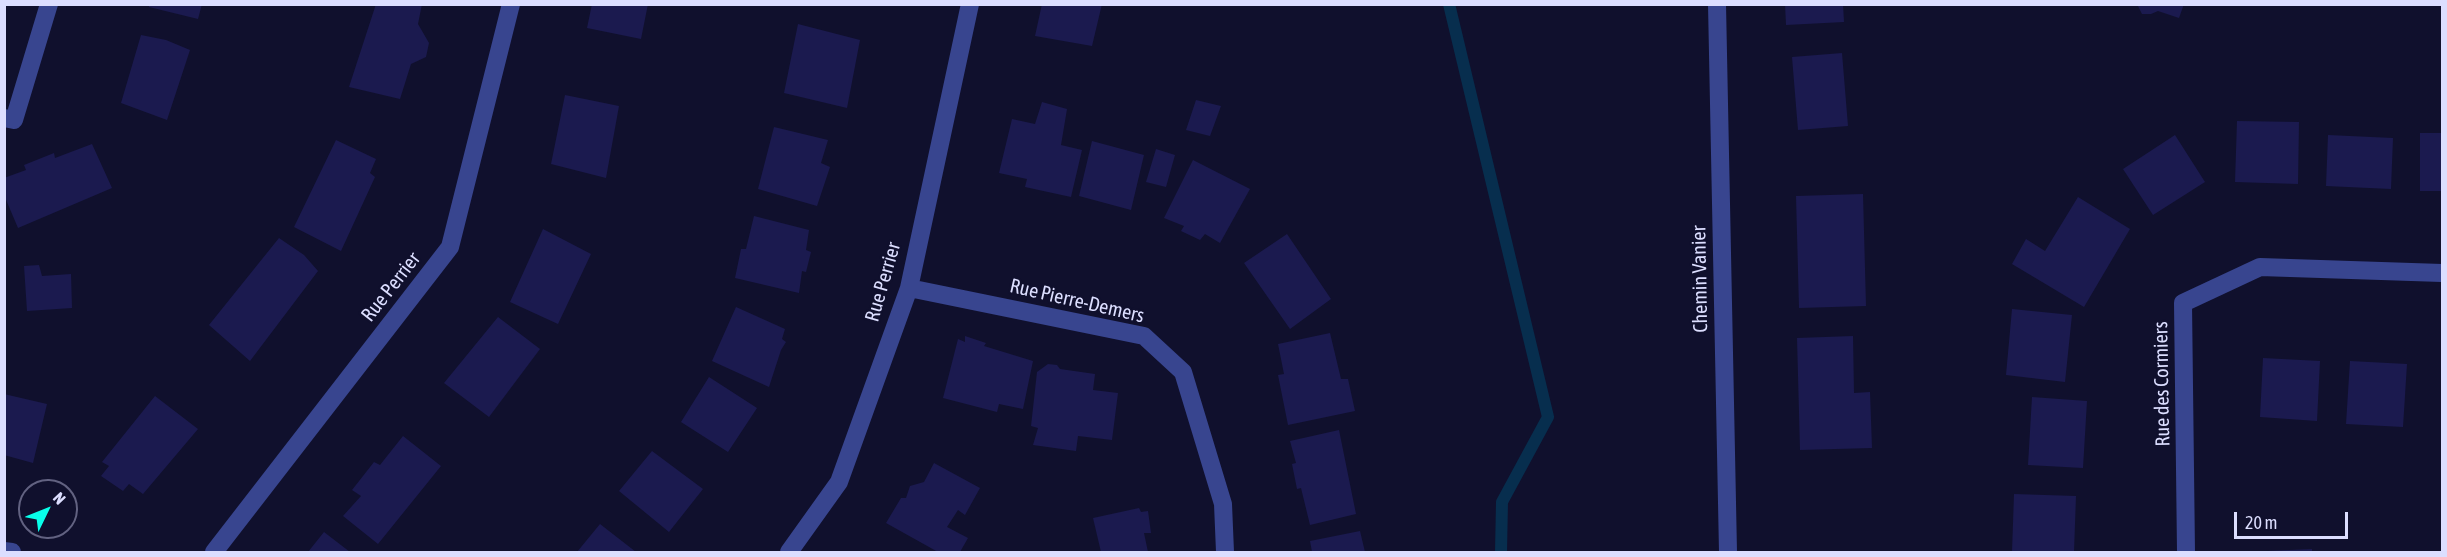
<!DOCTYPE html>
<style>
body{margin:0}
#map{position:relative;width:2447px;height:557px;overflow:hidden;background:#10102d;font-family:"Asap Condensed",sans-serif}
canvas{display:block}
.frame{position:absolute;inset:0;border:6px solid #dcdeff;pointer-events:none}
.north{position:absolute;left:18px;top:479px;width:60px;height:60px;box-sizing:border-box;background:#10102d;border:2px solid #626281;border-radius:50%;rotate:47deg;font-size:16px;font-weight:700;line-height:24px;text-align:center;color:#dcdeff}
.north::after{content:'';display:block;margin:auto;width:21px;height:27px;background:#08ffea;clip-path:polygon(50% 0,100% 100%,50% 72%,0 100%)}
.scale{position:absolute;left:2234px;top:512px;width:114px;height:27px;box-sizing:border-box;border:3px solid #dcdeff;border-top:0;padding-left:8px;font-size:18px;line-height:21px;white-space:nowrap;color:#dcdeff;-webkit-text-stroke:4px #10102d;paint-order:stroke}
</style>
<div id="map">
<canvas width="2447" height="557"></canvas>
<div class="frame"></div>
<div class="north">N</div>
<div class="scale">20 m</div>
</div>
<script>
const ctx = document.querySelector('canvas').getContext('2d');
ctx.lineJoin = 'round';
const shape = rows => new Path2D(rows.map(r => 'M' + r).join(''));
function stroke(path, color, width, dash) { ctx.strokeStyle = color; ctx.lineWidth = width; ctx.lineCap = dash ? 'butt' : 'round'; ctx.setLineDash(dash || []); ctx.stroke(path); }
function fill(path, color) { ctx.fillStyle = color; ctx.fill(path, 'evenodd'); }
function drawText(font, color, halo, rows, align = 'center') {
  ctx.font = font + ' "Asap Condensed",sans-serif'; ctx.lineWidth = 4.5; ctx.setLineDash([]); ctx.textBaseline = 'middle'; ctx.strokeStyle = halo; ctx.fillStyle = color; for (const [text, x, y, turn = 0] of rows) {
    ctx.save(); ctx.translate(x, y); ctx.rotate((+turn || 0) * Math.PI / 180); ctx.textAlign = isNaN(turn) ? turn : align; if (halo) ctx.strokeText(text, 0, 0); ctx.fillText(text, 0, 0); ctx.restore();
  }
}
const stream = shape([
 [1449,4,1548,417,1502,502,1501,552]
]);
const building = shape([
 [149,4,202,4,198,19,149,7],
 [376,4,422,4,418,24,429,43,426,57,411,64,400,99,349,87],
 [592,4,648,4,641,39,587,28],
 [1042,4,1102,4,1092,46,1035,36],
 [1785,4,1843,4,1844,22,1786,25],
 [2137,4,2184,4,2179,18,2158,11,2151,14,2142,14],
 [798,24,860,40,847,108,784,93],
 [141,35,166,40,190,50,167,120,121,103],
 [1842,53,1848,126,1798,130,1792,57],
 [565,95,619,106,606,178,551,164],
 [1196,100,1221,106,1210,136,1186,130],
 [1042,102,1067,109,1061,145,1082,150,1071,197,1025,187,1027,179,999,173,1012,119,1035,124],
 [2237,121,2299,122,2298,184,2235,182],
 [774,127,828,140,821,163,830,167,817,206,758,189],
 [2420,133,2442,133,2442,191,2420,191],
 [2175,135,2205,182,2153,215,2123,169],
 [2328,135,2393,138,2391,189,2326,186],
 [336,140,376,159,370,173,375,177,341,251,294,227],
 [1092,141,1144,155,1131,210,1079,196],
 [92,144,112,188,18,228,4,195,4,178,26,170,24,165,54,153,55,158],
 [1156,149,1175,155,1166,187,1146,182],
 [1193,160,1250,189,1220,243,1205,234,1200,240,1181,231,1184,226,1164,218],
 [1863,194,1866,306,1799,308,1796,196],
 [2078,197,2130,229,2084,307,2012,264,2026,239,2045,251],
 [754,216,809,230,806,250,811,252,806,272,802,271,799,293,735,278,741,249,746,249],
 [543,229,591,254,558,324,510,302],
 [1287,234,1331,299,1290,329,1244,263],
 [279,238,304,255,318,271,250,361,209,325],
 [39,265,42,276,71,274,72,308,27,311,24,266],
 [736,307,785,329,782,339,786,342,781,350,769,387,712,361],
 [2012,309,2072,315,2065,382,2006,375],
 [498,317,540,349,489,417,444,383],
 [1330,333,1341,379,1348,379,1355,411,1288,425,1278,375,1284,374,1278,344],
 [965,336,986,343,984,346,1033,361,1023,409,999,404,997,412,943,398,958,339,965,342],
 [1853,336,1854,393,1870,392,1872,448,1800,450,1797,338],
 [2263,358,2320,361,2317,421,2260,417],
 [2350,361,2407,364,2403,427,2346,424],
 [1048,364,1057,365,1060,369,1095,374,1093,390,1118,393,1112,440,1078,436,1076,451,1033,445,1038,428,1031,426,1037,372],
 [709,377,757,408,728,452,681,422],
 [4,394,47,404,33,463,4,455],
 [155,396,198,429,143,494,129,484,123,491,101,476,109,466,102,462],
 [2032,397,2087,401,2083,468,2028,465],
 [1339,430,1356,514,1310,525,1301,488,1297,489,1292,464,1296,463,1290,441],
 [403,436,441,466,378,544,343,516,361,496,352,490,374,462,380,465],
 [652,451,703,489,669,532,619,491],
 [934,463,980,488,965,515,958,510,947,527,968,538,960,552,938,552,886,523,901,498,906,498,910,486,924,482],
 [2014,494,2076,496,2074,552,2012,552],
 [1139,508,1141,512,1148,511,1151,533,1144,533,1148,552,1101,552,1093,518],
 [600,524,636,552,577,552],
 [1360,531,1365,552,1312,552,1310,541],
 [324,532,350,552,308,552],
 [2312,549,2312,552,2267,552,2267,551]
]);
const minor = shape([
 [1717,4,1728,552],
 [4,118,14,120,49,4],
 [909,288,1144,336,1183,372,1223,504,1225,552],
 [4,551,12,552],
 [214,552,450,247,511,4],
 [789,552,839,482,909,288,970,4],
 [2186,552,2183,303,2260,267,2442,273]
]);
const streetNames = [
 ["Chemin Vanier",1700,279,-91],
 ["Rue Perrier",883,282,-74],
 ["Rue Perrier",391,287,-52],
 ["Rue Pierre-Demers",1077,301,13],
 ["Rue des Cormiers",2162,384,-91]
];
stroke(stream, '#072e4e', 12);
fill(building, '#1b1a4f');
stroke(minor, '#38458f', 18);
drawText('20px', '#dcdeff', '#10102d', streetNames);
</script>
